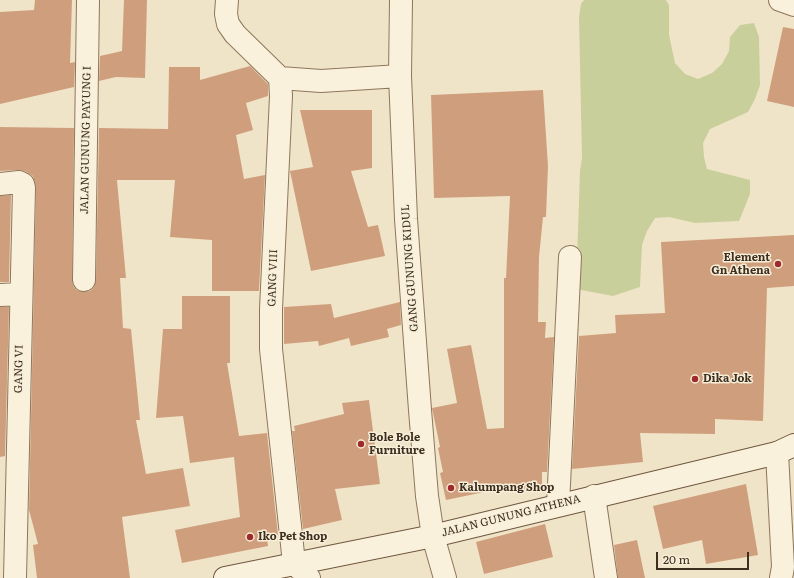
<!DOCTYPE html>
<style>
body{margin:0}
#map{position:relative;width:794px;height:578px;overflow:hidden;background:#f0e4c8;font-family:Literata,serif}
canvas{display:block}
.scale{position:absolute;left:656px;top:552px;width:93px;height:18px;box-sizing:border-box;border:2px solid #3d2e20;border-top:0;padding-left:5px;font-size:12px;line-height:14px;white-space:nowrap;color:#3d2e20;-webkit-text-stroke:3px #f7eed8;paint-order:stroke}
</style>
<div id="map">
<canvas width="794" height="578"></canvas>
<div class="scale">20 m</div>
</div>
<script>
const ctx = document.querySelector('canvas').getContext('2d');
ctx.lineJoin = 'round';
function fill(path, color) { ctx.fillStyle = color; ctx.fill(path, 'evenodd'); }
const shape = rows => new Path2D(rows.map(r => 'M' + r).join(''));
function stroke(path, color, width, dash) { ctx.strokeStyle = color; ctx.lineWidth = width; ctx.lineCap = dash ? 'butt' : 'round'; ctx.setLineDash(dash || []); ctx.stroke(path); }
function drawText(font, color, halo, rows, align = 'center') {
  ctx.font = font + ' Literata,serif'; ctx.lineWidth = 3; ctx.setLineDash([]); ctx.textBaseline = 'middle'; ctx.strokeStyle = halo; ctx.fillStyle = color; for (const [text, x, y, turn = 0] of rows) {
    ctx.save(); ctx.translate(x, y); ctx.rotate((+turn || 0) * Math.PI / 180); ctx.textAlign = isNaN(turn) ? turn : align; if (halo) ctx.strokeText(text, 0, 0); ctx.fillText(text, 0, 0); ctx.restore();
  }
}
const green = shape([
 [584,0,666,0,669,5,669,35,675,63,685,74,698,79,712,73,722,64,729,51,730,37,740,25,754,23,759,37,760,85,755,99,748,112,710,129,703,143,704,157,707,169,750,180,750,194,739,221,695,223,669,217,655,218,647,231,642,245,640,287,613,296,576,289,580,171,582,158,579,17,581,4]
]);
const building = shape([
 [35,0,72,0,70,63,75,62,74,87,0,104,0,12,34,10],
 [124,0,147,0,145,78,116,77,99,81,100,56,122,51],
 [783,27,794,29,794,107,767,101],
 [250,66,268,84,268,96,246,103,253,130,236,135,244,179,265,175,259,291,212,291,212,240,170,237,175,180,117,180,126,278,120,278,123,328,131,329,140,420,136,420,146,474,183,468,190,506,122,517,130,578,37,578,33,545,38,544,29,510,36,188,33,176,25,171,18,170,0,171,0,127,74,128,72,280,73,286,77,290,84,292,90,291,94,287,96,280,99,128,168,129,169,67,200,67,200,80],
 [543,90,548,166,546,217,543,217,539,257,538,322,546,322,545,338,554,337,547,472,542,472,542,488,494,490,446,500,440,473,443,472,438,448,440,447,432,408,457,403,447,349,471,345,487,429,504,428,504,278,506,278,510,196,434,198,431,95],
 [300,110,372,110,372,168,351,171,368,227,378,225,385,256,311,271,290,171,313,167],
 [11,195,9,282,0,282,0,196],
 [794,235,794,286,767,288,763,421,715,419,715,434,640,433,643,462,572,469,579,336,616,333,615,315,665,313,661,242],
 [182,296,230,296,230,363,227,363,239,436,267,433,278,535,267,538,268,546,182,563,175,530,240,517,234,457,190,463,183,416,156,418,163,329,182,329],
 [400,302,401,325,387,329,389,337,351,346,349,338,319,346,318,341,284,344,284,307,331,304,334,318],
 [0,307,9,307,5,456,0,457],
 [369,400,380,484,335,489,342,520,303,529,292,431,295,431,294,426,344,414,342,403],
 [746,484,758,555,706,564,702,540,663,549,653,506],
 [545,524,553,557,484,574,476,542],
 [637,540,645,578,618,578,614,545]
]);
const street = shape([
 [227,0,226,14,228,24,235,34,280,78,281,96,271,309,271,349,294,563,309,578],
 [401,0,400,76,406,219,420,410,427,496,433,536,445,578],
 [780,0,794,5],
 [280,78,321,81,400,76],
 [0,184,19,182,23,184,24,188,15,578],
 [84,280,88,0],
 [0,295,21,294],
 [777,453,783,567,781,578],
 [594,496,606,578],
 [558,505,570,257]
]);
const secondary = shape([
 [225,578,433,536,777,453,794,445]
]);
const markers = [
 [778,264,4,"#9e2a2b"],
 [695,379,4,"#9e2a2b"],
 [361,444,4,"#9e2a2b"],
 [451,488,4,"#9e2a2b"],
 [250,537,4,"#9e2a2b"]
];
const streetNames = [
 ["JALAN GUNUNG PAYUNG I",86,140,-89],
 ["GANG GUNUNG KIDUL",410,268,-94],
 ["GANG VIII",273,278,-88],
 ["GANG VI",19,369,-89],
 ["JALAN GUNUNG ATHENA",511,516,-14]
];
const poiNames = [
 ["Element",770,258,"right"],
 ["Gn Athena",770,271,"right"],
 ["Dika Jok",703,379],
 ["Bole Bole",369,438],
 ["Furniture",369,451],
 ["Kalumpang Shop",459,488],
 ["Iko Pet Shop",258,537]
];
fill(green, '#c9cf9b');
fill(building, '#cf9f7d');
stroke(street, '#8d765c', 24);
stroke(secondary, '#6f573f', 24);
stroke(street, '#faf1dc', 22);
stroke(secondary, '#faf1dc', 22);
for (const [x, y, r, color] of markers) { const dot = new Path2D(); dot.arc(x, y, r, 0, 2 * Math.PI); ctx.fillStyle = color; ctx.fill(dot); stroke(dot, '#f7eed8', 1.5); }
drawText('11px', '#3d2e20', '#f7eed8', streetNames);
drawText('bold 11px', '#3d2e20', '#f7eed8', poiNames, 'left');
</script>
